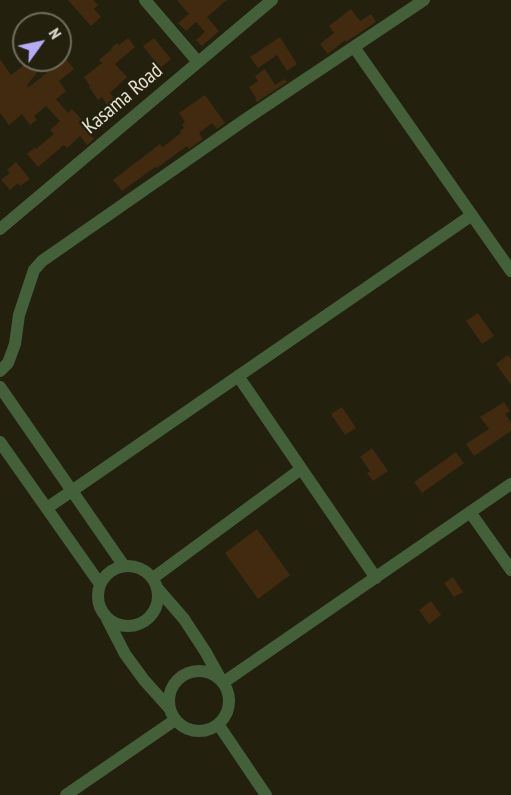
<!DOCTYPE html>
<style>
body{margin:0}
#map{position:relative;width:511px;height:795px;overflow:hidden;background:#23210e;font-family:"PT Sans Narrow",sans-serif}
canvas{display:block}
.north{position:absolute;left:12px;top:12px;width:60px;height:60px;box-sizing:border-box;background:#23210e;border:2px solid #6f6d5d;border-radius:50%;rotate:57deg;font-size:16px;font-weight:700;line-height:24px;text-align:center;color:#e0e0d3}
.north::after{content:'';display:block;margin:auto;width:21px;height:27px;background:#b7abf8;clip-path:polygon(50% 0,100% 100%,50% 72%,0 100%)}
</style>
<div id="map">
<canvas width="511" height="795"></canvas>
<div class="north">N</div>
</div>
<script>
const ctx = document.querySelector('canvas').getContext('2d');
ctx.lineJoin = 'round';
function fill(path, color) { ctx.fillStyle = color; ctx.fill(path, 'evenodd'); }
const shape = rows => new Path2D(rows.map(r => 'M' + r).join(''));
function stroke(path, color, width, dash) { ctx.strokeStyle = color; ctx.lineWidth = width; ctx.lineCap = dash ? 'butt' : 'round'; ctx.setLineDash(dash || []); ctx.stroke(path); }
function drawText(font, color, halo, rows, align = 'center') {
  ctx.font = font + ' "PT Sans Narrow",sans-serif'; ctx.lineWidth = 5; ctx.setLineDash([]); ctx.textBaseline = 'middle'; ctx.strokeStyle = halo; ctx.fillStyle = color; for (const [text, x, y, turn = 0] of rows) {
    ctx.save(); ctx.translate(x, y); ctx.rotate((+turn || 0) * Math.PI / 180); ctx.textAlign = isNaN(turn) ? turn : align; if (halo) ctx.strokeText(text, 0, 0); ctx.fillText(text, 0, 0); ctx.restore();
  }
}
const building = shape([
 [68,0,93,0,98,5,94,9,101,17,91,26],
 [177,0,227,0,207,17,219,31,202,46,196,40,205,32,196,22,186,31,178,23,189,14],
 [351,9,360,21,371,14,376,22,346,42,345,40,328,54,320,44,334,33,329,26],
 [280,37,297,64,287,71,277,55,258,68,250,57],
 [128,38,135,47,115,64,127,77,110,93,115,99,107,105,102,97,98,100,89,87,90,86,84,77,102,63,99,60,112,49,111,48,117,43,119,45],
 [154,38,171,59,160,68,143,46],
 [65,58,74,69,59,81,66,91,56,99,68,113,72,109,84,122,82,124,94,139,87,145,80,136,67,148,64,145,38,167,27,154,35,147,36,149,54,134,50,130,60,121,46,106,34,116,37,120,30,125,22,114,9,125,0,113,0,59,11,75,31,60,39,70,27,85,29,87],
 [265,69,275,85,285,79,287,82,257,102,255,99,256,98,249,87,258,81,255,76],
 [205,95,225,123,217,129,212,123,199,133,203,139,189,149,187,146,157,168,155,167,122,191,113,180,160,144,163,147,181,133,180,131,184,128,182,124,185,122,179,113],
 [16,162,30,179,20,186,18,183,10,190,1,180,10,173,7,170],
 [478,313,494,336,482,344,466,321],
 [508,355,511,359,511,385,496,364],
 [504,402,510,411,505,414,511,423,511,431,474,456,466,444,489,429,480,417],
 [342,407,356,428,345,435,331,414],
 [372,448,388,471,373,481,367,473,370,471,360,457],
 [456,452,464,463,422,493,414,482],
 [257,529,290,575,258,599,225,553],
 [453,577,463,592,454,597,444,583],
 [431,601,441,615,429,624,419,610]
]);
const minor = shape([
 [145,0,198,62],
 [354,47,511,271],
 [0,229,272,0],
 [0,371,8,363,15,344,19,315,34,270,42,261,246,119,424,0],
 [238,376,376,578],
 [0,387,124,566],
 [0,442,100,584],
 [47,508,472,215],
 [470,512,511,570],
 '98 596a30 30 0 1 1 60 0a30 30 0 1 1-60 0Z',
 [153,578,301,469],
 [158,589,184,619,205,651,220,678],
 [107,619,125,654,144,680,170,709],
 '169 701a30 30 0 1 1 60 0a30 30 0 1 1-60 0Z',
 [224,682,511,484],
 [218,724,266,795],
 [66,795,175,720]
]);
const streetNames = [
 ["Kasama Road",123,99,-40]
];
fill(building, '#412a0f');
stroke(minor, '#44603b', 12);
drawText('21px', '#e0e0d3', '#23210e', streetNames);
</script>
